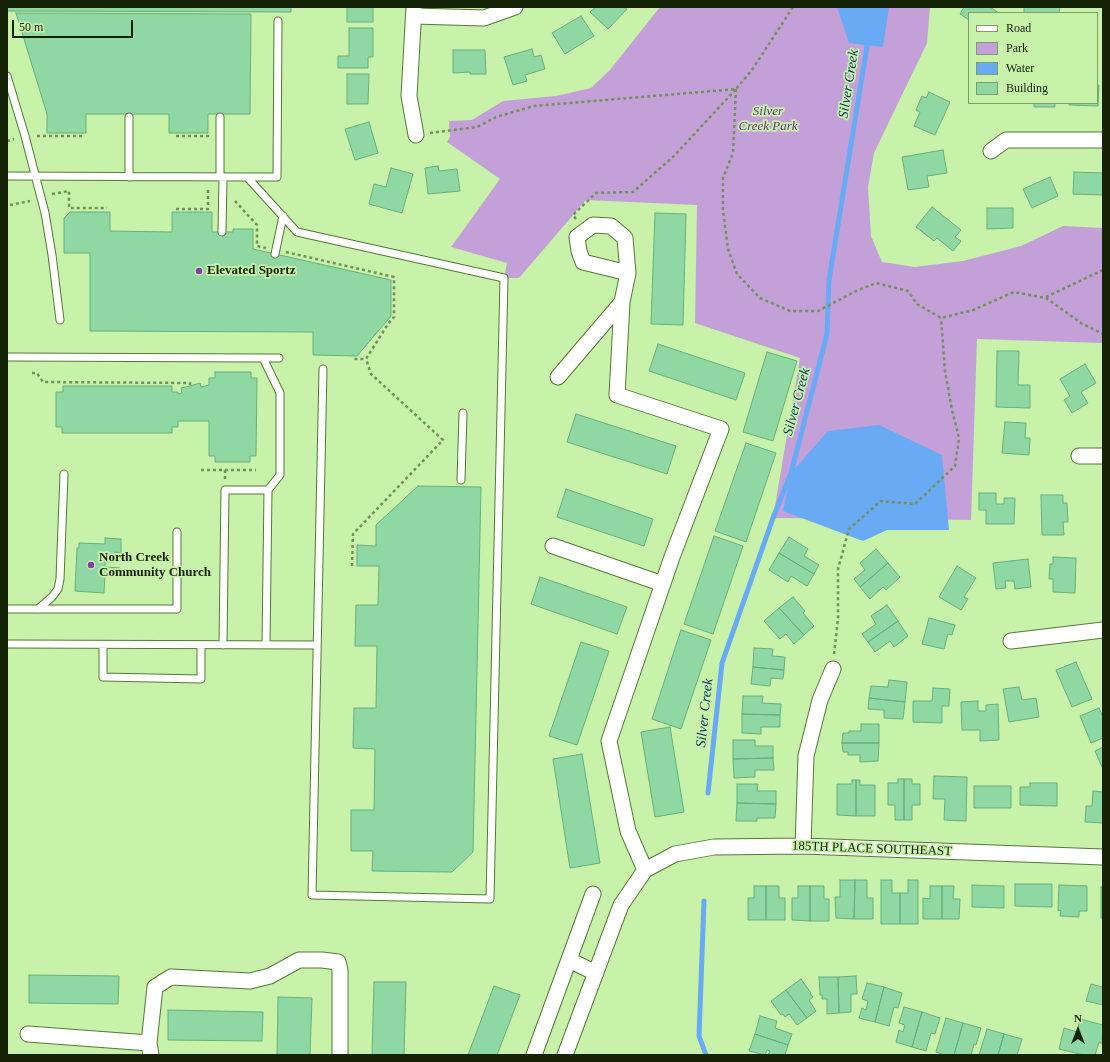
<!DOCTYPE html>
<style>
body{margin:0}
#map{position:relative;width:1110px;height:1062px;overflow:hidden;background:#c8f1a9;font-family:Georgia,serif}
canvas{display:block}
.frame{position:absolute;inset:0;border:8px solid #142206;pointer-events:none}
.legend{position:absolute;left:968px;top:12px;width:130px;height:92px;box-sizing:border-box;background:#c8f1a9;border:1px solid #809e68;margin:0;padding:5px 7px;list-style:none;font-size:12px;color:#142206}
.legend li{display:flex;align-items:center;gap:8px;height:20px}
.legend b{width:20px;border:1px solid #809e68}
.north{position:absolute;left:1058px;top:1010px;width:40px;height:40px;-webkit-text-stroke:3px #c8f1a9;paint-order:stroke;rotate:0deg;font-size:11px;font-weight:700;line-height:16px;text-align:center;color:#142206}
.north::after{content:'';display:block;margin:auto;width:14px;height:18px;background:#142206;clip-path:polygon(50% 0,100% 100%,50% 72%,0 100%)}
.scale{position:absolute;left:12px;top:20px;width:121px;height:18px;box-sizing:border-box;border:2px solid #142206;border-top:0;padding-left:5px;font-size:12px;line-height:14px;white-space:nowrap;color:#142206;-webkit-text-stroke:3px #c8f1a9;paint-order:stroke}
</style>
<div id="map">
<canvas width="1110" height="1062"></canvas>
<div class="frame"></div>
<ul class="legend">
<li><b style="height:5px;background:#fff"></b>Road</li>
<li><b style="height:11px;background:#c3a1d8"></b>Park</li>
<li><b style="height:11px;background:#68aaf4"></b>Water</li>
<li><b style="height:11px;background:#8fd8a3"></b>Building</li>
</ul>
<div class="north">N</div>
<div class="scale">50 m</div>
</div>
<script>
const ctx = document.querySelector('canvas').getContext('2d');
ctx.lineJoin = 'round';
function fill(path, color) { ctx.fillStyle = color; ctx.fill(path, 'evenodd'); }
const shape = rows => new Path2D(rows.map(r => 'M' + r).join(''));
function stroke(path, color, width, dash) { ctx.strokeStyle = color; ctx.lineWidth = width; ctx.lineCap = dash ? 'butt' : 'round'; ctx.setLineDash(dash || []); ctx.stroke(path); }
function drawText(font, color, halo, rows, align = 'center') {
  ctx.font = font + ' Georgia,serif'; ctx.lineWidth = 3.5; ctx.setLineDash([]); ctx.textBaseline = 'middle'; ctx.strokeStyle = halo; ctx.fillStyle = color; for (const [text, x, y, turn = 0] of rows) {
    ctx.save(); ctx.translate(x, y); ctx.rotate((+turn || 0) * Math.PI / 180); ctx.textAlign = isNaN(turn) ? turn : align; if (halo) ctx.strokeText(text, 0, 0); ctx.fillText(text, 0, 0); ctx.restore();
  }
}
const green = shape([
 [660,7,930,7,927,43,874,153,868,187,871,236,882,262,915,267,963,261,1021,246,1063,226,1103,228,1103,343,977,339,971,520,773,518,800,358,695,323,697,205,586,200,519,278,504,278,507,263,451,247,500,179,447,142,450,137,449,121,472,120,503,101,556,96,591,88,610,70]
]);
const water = shape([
 [837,7,889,7,883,47,849,43],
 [879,425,942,455,949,530,887,530,863,541,783,511,791,473,828,431]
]);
const stream = shape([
 [708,793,722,663,773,518,791,473,827,334,829,280,868,40],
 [704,901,699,1036,706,1055]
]);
const building = shape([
 [7,7,291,7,291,12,7,11,7,7],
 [347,7,373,7,373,22,347,22,347,7],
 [596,7,624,7,627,9,608,29,590,12,596,7],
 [964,7,990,7,999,13,969,13,969,20,960,14,964,7],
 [1024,7,1060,7,1059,13,1024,13,1024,7],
 [16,13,251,14,250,114,208,114,208,133,169,133,169,114,86,114,86,133,47,133,47,114,16,13],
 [581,16,594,36,565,54,552,33,581,16],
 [349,28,373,28,373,57,368,57,368,68,338,68,338,56,349,56,349,28],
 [532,49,534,57,541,55,545,69,525,75,527,81,513,85,504,57,532,49],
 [453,50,485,50,486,74,470,74,470,72,453,73,453,50],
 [347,74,369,74,368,104,347,104,347,74],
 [1097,85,1099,85,1098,106,1069,105,1069,103,1097,103,1097,85],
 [929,92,950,102,935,135,914,126,920,112,916,110,922,96,926,98,929,92],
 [1034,103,1055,103,1055,107,1034,107,1034,103],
 [369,122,378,153,355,160,345,129,369,122],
 [943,150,947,173,927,176,929,187,908,190,902,157,943,150],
 [438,166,439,171,457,169,460,191,428,194,425,168,438,166],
 [391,168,413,174,402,213,369,204,374,184,386,187,391,168],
 [1074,172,1103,173,1103,195,1073,194,1074,172],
 [1050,177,1058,196,1032,208,1023,189,1050,177],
 [932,207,961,230,955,237,961,241,953,251,937,238,934,241,916,227,932,207],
 [987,208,1013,208,1013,228,987,229,987,208],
 [70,212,110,212,110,231,172,232,172,212,212,212,212,232,233,232,233,229,253,229,253,249,391,280,391,316,357,356,313,355,313,332,90,331,90,253,64,253,64,218,70,212],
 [655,213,686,214,683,325,651,324,655,213],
 [658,344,745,373,736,400,649,371,658,344],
 [997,351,1019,351,1018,385,1030,385,1030,408,996,407,997,351],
 [767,352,797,361,773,441,743,432,767,352],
 [1085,364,1096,383,1081,392,1088,403,1072,413,1064,400,1070,396,1060,379,1085,364],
 [215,372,251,372,251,378,257,378,256,456,250,456,250,462,215,462,215,456,209,456,209,421,178,421,178,427,172,427,172,433,62,433,62,427,56,427,56,392,63,392,63,386,172,386,172,392,178,392,178,394,182,393,181,388,190,386,200,383,201,387,209,385,209,378,215,378,215,372],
 [576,414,676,446,667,474,567,442,576,414],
 [1005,422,1026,423,1025,438,1030,438,1029,455,1002,453,1005,422],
 [746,443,776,453,746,542,715,531,746,443],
 [418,486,481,487,473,852,452,872,372,871,373,851,351,851,351,810,374,810,375,749,353,748,354,708,376,708,377,646,355,646,356,605,378,605,379,566,357,566,357,545,376,546,376,525,418,486],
 [566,489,653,519,644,546,557,517,566,489],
 [979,493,996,493,996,504,1004,504,1004,498,1015,498,1014,524,986,524,986,510,979,510,979,493],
 [1041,495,1063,495,1063,503,1067,503,1068,522,1063,522,1064,535,1042,535,1041,495],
 [714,536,743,546,713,634,684,624,714,536],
 [789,537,808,549,804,556,819,565,814,574,779,553,789,537],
 [105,538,121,539,121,553,115,552,115,562,105,562,105,567,120,568,120,575,105,575,104,593,75,591,77,548,79,548,79,543,105,544,105,538],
 [876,549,888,563,860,587,854,579,865,570,860,563,876,549],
 [779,553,814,574,807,586,791,576,788,582,769,570,779,553],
 [1053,557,1076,558,1075,593,1053,592,1053,579,1049,579,1050,564,1053,564,1053,557],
 [1028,559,1031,587,1015,589,1014,581,1005,581,1006,588,996,589,993,563,1028,559],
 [888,563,900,577,886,590,883,587,870,599,860,587,888,563],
 [957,566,976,578,964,597,968,599,961,610,939,597,957,566],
 [540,577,627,607,617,634,531,604,540,577],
 [793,597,805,611,803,613,814,626,804,635,779,608,793,597],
 [887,605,898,621,868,642,862,634,876,624,871,616,887,605],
 [779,608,804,635,794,644,786,634,780,639,764,621,779,608],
 [929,618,955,625,952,635,948,634,944,649,922,644,929,618],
 [898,621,908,636,894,647,890,641,875,652,868,642,898,621],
 [681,630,711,640,681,729,652,719,681,630],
 [581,642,609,651,577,745,549,736,581,642],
 [754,648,773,649,772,656,785,657,784,670,753,667,754,648],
 [1076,662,1092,699,1072,707,1056,670,1076,662],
 [753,667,784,670,783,679,771,678,770,686,751,684,753,667],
 [889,680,907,682,905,702,869,698,871,686,888,687,889,680],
 [1019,687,1022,700,1036,698,1039,717,1009,722,1003,689,1019,687],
 [933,688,950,689,949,706,942,706,942,723,913,722,913,701,932,701,933,688],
 [743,696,763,696,762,703,781,704,780,715,742,714,743,696],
 [869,698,905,702,903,719,884,718,884,710,868,709,869,698],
 [978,701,978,711,986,711,986,705,998,704,999,740,980,741,980,730,962,730,961,702,978,701],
 [1099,708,1103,717,1103,738,1091,743,1080,716,1099,708],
 [742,714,780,715,780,727,761,727,761,734,742,733,742,714],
 [861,724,879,724,879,743,842,743,843,733,849,733,849,731,861,731,861,724],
 [670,727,684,812,655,817,641,732,670,727],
 [733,740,755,740,755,746,773,746,773,758,733,759,733,740],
 [842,743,879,743,878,761,860,762,860,755,848,755,848,752,843,752,842,743],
 [1103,747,1103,769,1095,751,1103,747],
 [582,754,600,863,570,868,553,759,582,754],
 [773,758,774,770,755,770,755,777,734,778,733,759,773,758],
 [934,776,967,777,966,821,944,820,945,799,933,799,934,776],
 [898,779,904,779,904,820,895,820,895,805,888,805,888,783,898,783,898,779],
 [904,779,912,779,912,784,920,784,920,805,912,805,912,820,904,820,904,779],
 [852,780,856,780,856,816,837,815,837,784,852,784,852,780],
 [856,780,860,780,860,785,875,785,875,816,856,816,856,780],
 [1030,783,1057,783,1057,806,1020,805,1020,787,1030,787,1030,783],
 [737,784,758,784,757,791,776,791,776,804,737,803,737,784],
 [974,786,1011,786,1011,808,974,808,974,786],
 [1093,791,1103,792,1103,823,1085,822,1086,806,1092,806,1093,791],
 [737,803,776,804,775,818,757,818,757,821,736,821,737,803],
 [840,880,855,880,854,919,836,918,835,897,840,897,840,880],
 [855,880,867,880,867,898,873,898,873,919,854,919,855,880],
 [881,880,892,880,892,893,900,893,900,924,881,924,881,880],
 [908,880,918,880,918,924,900,924,900,893,908,893,908,880],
 [1015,884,1052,884,1052,907,1015,906,1015,884],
 [972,885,1004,886,1004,908,972,907,972,885],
 [1059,885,1087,886,1087,911,1079,911,1079,917,1060,916,1061,910,1058,911,1059,885],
 [754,886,766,886,766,920,748,920,748,898,754,898,754,886],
 [766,886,779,886,779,898,785,898,785,920,766,920,766,886],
 [798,886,810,886,810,921,792,920,792,898,798,898,798,886],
 [810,886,824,886,824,899,829,899,829,921,810,921,810,886],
 [930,886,942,886,942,919,923,919,923,898,930,899,930,886],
 [942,886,954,886,953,899,960,899,959,919,942,919,942,886],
 [1101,887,1103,887,1103,918,1101,918,1101,887],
 [29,975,119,976,118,1004,29,1003,29,975],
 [856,976,857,994,851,994,851,1012,839,1013,838,977,856,976],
 [819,977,838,977,839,1013,827,1014,827,999,822,999,822,995,820,995,819,977],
 [801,979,811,993,810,993,813,997,809,1000,816,1011,807,1018,786,990,801,979],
 [374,982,406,982,404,1055,372,1055,374,982],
 [867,983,884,987,875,1022,859,1018,862,1008,866,1010,868,1001,862,999,867,983],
 [1103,983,1103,1005,1086,1001,1091,984,1102,987,1103,983],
 [494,986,520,995,497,1055,468,1055,494,986],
 [884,987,902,993,898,1008,894,1007,889,1026,875,1022,884,987],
 [786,990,807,1018,797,1025,789,1014,785,1017,783,1014,781,1015,771,1001,786,990],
 [278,997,312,998,310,1055,277,1055,278,997],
 [904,1007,922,1012,912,1047,896,1042,899,1030,903,1032,905,1025,899,1023,904,1007],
 [168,1010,263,1012,262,1041,168,1040,168,1010],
 [922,1012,940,1018,935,1034,931,1033,926,1051,912,1047,922,1012],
 [760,1016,777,1021,775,1028,792,1034,788,1045,755,1034,760,1016],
 [946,1018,963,1023,954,1055,945,1055,936,1052,946,1018],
 [1080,1019,1103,1025,1102,1044,1099,1042,1095,1055,1084,1055,1059,1049,1064,1028,1077,1032,1080,1019],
 [963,1023,981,1028,976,1045,974,1044,971,1055,954,1055,963,1023],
 [987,1029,1004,1034,998,1055,979,1055,987,1029],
 [755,1034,788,1045,785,1055,768,1055,770,1051,767,1050,765,1055,749,1051,755,1034],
 [1004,1034,1022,1039,1017,1055,998,1055,1004,1034]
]);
const path = shape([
 [736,89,733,153,723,178,723,211,728,249,737,274,760,298,790,311,818,311,856,291,876,283,908,291,917,304,941,318,973,310,1014,292,1046,298,1081,323,1103,334],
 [430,133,477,127,496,117,534,106,736,89,752,70,793,7],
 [37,136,83,136],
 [176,136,210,136],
 [7,141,14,139],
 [52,194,69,191,69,208,107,208],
 [235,201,257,225,257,246,266,248],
 [10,205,30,201],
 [176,209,208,209,208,188],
 [576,219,573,215,596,193,633,192,674,156,736,89],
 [286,252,394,277,394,317,388,324,366,359,354,359],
 [1046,297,1103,270],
 [32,373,37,373,43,382,190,383,190,386],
 [201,470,256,470],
 [225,479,225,470],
 [352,566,353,534,443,440,371,374,366,359],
 [834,654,838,619,838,569,849,529,881,501,915,504,955,466,959,438,952,410,945,371,941,318]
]);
const lane = shape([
 [7,76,25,136,45,213,52,255,60,320],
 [7,176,247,177,297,232,504,278,490,899,312,895,323,369],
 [129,177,129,117],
 [220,177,220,117],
 [247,177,277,177,278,21],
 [222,232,223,177],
 [275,254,283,216],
 [7,357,263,358,280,393,280,475,268,490],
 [263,358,279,358],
 [461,480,463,413],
 [7,609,177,609,177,532],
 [38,609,52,597,58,589,60,579,64,474],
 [7,644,317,645],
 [103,645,103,677,201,679,201,645],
 [223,645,225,490,268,490,266,645]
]);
const street = shape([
 [414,7,409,96,416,135],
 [414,16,484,18,515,7],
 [991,151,1006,140,1103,140],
 [628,273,583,262,579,251,577,237,593,225,611,226,625,238,628,273,622,302,617,395,721,429,672,557,609,741,628,831,645,870],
 [558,377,622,302],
 [1079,456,1103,456],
 [553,546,663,584],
 [1011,641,1103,630],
 [803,846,806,756,820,700,833,669],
 [569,960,596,973],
 [28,1034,149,1043],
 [151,1055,149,1043,155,987,171,977,250,981,270,976,299,960,322,960,338,962,340,970,340,1055],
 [534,1055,593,894],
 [565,1055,621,905,645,870,675,854,714,847,803,846,1103,857]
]);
const markers = [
 [199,271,4,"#873cad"],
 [91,565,4,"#873cad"]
];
const parkNames = [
 ["Silver",768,112],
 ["Creek Park",768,127]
];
const poiNames = [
 ["Elevated Sportz",207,271],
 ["North Creek",99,558],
 ["Community Church",99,573]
];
const streetNames = [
 ["185TH PLACE SOUTHEAST",872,849,2]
];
const waterNames = [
 ["Silver Creek",849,84,-81],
 ["Silver Creek",797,402,-75],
 ["Silver Creek",705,713,-84]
];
fill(green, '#c3a1d8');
fill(water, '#68aaf4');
stroke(stream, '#68aaf4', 5);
fill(building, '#8fd8a3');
stroke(building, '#67af7c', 1);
stroke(lane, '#557936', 9);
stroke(street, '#557936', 17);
stroke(path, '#73905c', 2.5, [3, 3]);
stroke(lane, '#fff', 7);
stroke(street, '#fff', 15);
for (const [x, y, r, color] of markers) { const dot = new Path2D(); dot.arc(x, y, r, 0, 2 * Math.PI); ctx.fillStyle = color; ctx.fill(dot); stroke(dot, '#c8f1a9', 1.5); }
drawText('italic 13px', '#6f308f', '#c8f1a9', parkNames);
drawText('bold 13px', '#142206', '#c8f1a9', poiNames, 'left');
drawText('13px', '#142206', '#c8f1a9', streetNames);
drawText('italic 14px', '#033462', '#c8f1a9', waterNames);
</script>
